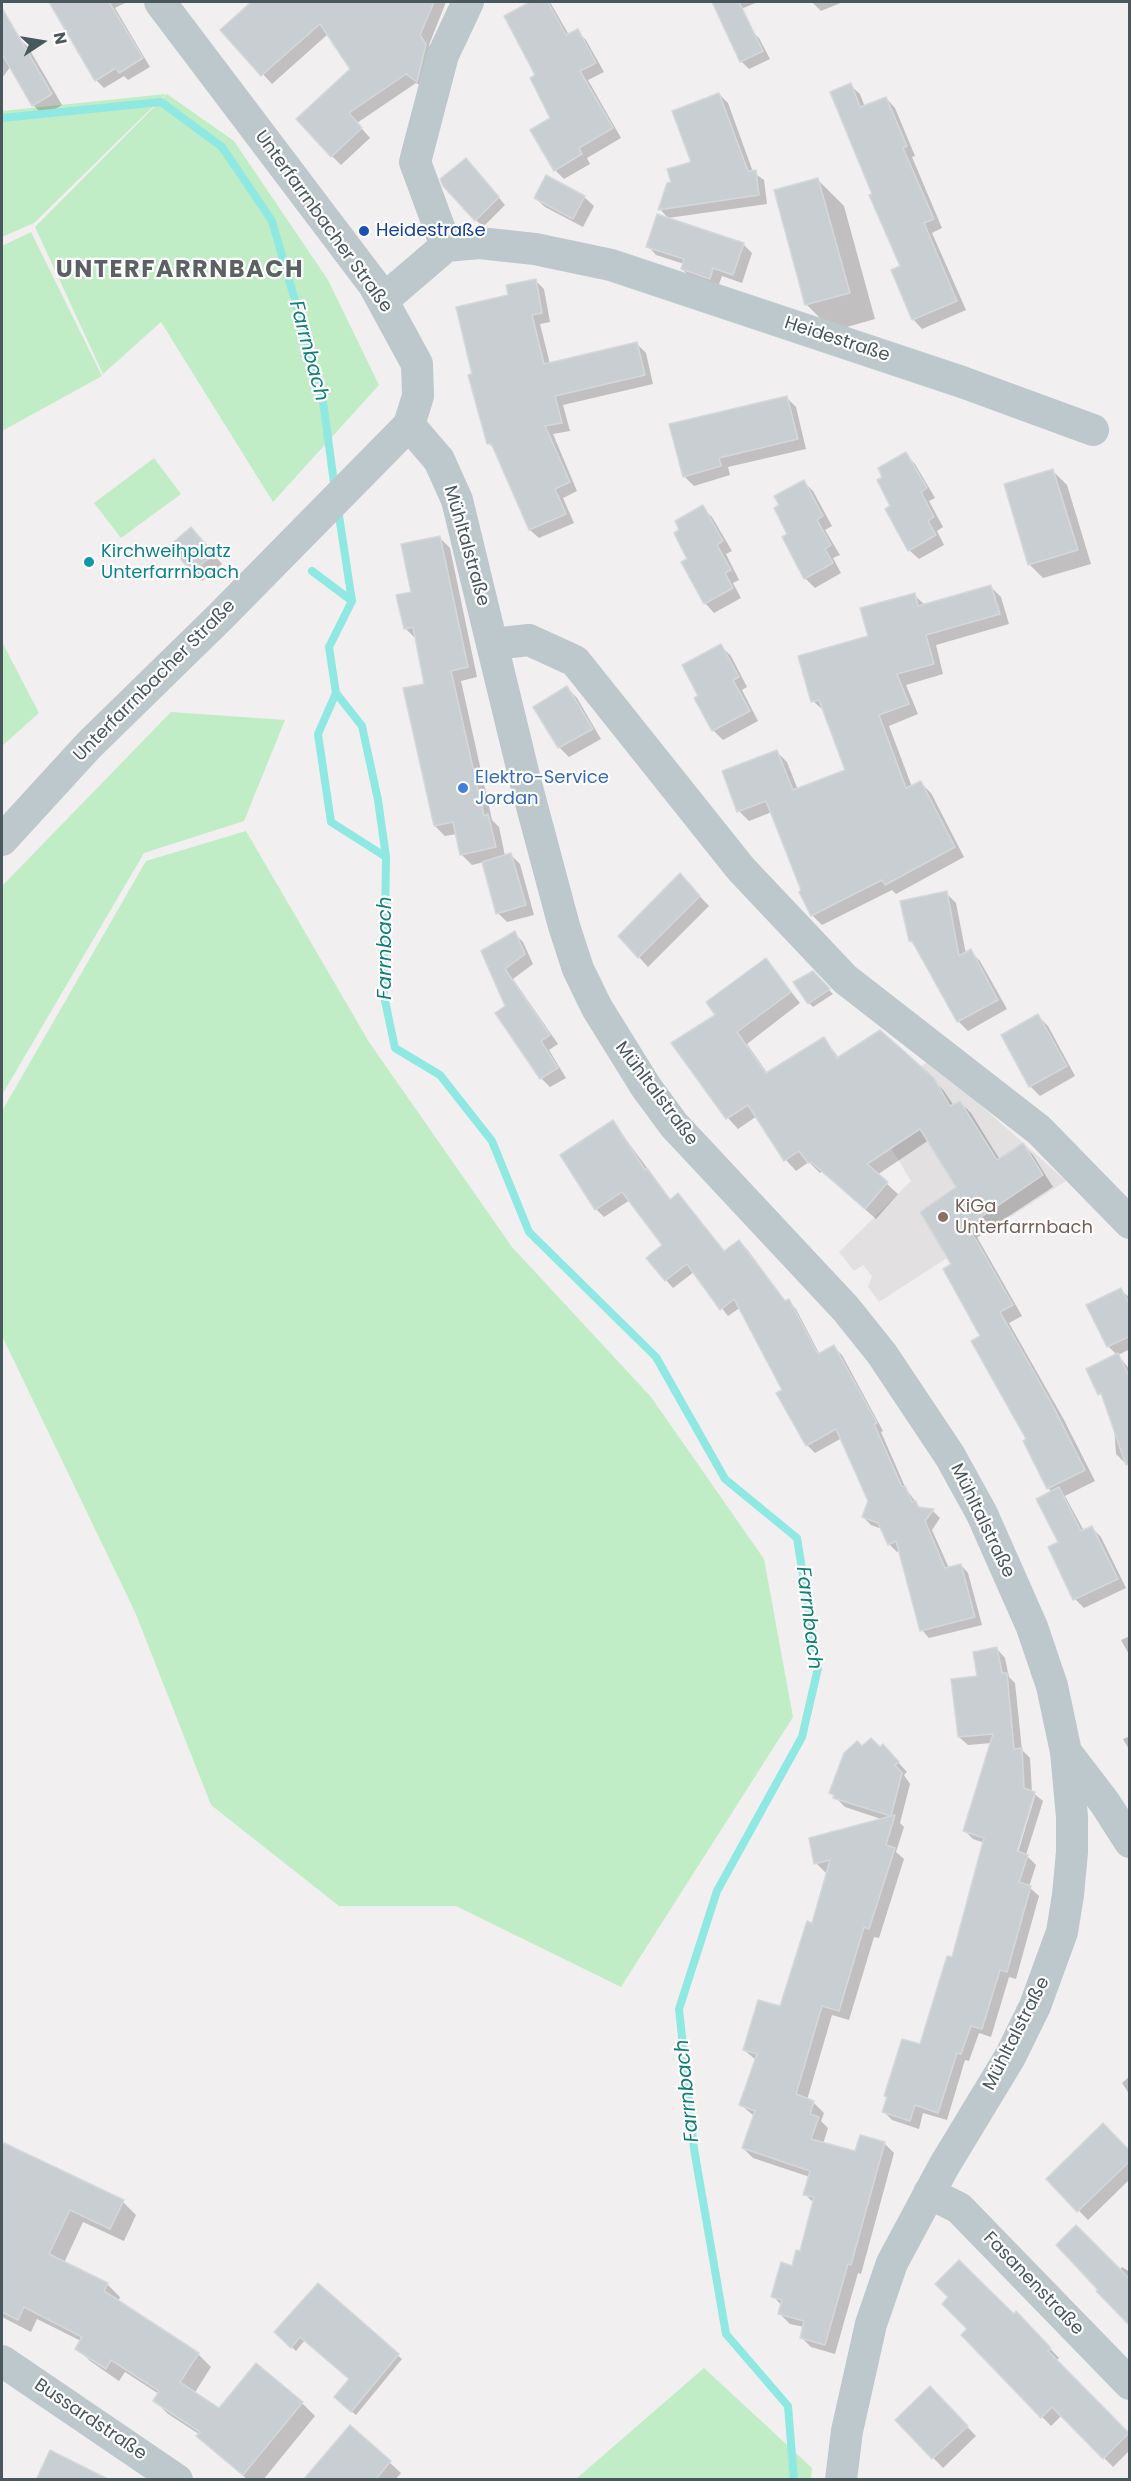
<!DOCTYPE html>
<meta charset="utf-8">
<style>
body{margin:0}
#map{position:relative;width:1131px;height:2481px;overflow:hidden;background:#f2eff0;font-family:Poppins,sans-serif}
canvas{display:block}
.frame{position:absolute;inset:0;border:3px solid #48585c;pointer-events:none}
.north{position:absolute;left:12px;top:12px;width:60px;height:60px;-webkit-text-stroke:4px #fff;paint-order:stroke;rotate:78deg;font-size:16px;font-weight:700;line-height:24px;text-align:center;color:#48585c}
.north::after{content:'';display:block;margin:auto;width:21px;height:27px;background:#48585c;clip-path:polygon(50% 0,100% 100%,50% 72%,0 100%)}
</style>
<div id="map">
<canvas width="1131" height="2481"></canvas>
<div class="frame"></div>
<div class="north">N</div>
</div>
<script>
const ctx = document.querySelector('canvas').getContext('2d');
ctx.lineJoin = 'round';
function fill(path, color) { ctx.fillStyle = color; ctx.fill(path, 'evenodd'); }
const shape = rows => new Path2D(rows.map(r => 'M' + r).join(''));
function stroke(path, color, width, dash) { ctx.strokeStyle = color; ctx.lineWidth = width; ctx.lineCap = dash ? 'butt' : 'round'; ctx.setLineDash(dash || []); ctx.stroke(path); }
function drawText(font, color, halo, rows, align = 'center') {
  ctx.font = font + ' Poppins,sans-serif'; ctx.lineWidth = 4.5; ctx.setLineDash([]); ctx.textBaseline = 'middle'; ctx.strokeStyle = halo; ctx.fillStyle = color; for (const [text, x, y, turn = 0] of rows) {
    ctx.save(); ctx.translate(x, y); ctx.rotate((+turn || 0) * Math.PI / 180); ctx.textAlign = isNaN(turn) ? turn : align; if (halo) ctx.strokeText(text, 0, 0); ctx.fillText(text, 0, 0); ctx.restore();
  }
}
const education = shape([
 [930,1060,1066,1181,879,1302,868,1287,872,1276,863,1265,854,1271,839,1252,911,1181,865,1105]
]);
const green = shape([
 [166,94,34,223,2,237,2,111],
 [167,94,234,141,328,280,379,385,273,502,161,322,103,374,35,227],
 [31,232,102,376,2,431,2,246],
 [154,458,181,494,121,538,94,503],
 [2,642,39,713,2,746],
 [171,712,285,720,244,821,144,853,2,1095,2,886],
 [246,831,369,1042,512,1247,651,1397,764,1559,793,1717,621,1987,456,1906,339,1906,211,1805,135,1612,2,1336,2,1111,146,861],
 [704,2368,812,2468,811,2479,576,2479]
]);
const shadow = shape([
 [57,2,127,2,115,8,150,67,128,80,124,76,104,88,96,80,52,4],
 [254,2,275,23,306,2,353,2,374,34,388,2,446,2,429,45,435,54,427,89,416,83,357,123,370,138,341,165,332,156,352,70,328,34,272,84,222,30],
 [533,2,550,2,569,35,577,31,586,40,604,72,588,80,621,138,587,158,590,164,564,179,555,170,552,119,537,76,506,16],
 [713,2,725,8,721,2,758,2,731,13,759,38,770,59,749,69,741,61],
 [812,2,811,2,843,2,821,11],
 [2,23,28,47,62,105,44,116,33,105,11,66,2,78],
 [850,85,860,94,865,107,886,98,895,108,915,156,912,157,942,228,932,233,966,310,922,329,913,319,902,267,874,195],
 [719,94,728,103,753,172,764,180,767,204,668,218,660,209,673,183,693,163],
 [473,167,505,205,483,227,476,220],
 [818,180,844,206,875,319,833,331,806,304],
 [584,197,594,206,583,227,545,207,535,198],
 [743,244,752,253,742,283,722,276,718,287,691,278,682,269,684,264,656,255,648,246],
 [535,280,544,289,550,322,540,324,550,364,637,344,646,353,653,384,563,405,570,431,553,434,577,491,563,498,574,523,539,538,530,530,497,451,488,443,474,375,510,296],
 [786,397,796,407,806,449,728,467,730,475,694,486,684,476],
 [906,454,915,464,935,498,929,501,943,527,937,531,944,545,919,559,909,550,892,506],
 [1053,471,1067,485,1091,564,1043,578,1029,564],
 [804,482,813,491,832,526,825,530,840,555,833,558,841,573,815,588,805,578,789,534],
 [702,507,712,517,732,551,726,554,739,580,733,583,741,598,714,613,705,603,689,559],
 [439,537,450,548,477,677,461,681,492,820,499,827,505,856,511,855,520,864,534,915,507,922,498,913,484,862,472,865,461,854,457,834,445,836,435,826,426,685,416,639,405,628,413,593],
 [200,538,222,564,202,581,193,571],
 [991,587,1001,597,1009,624,936,645,943,674,906,685,918,714,889,726,912,787,921,783,931,793,964,857,896,894,892,890,822,925,812,915,772,812,749,821,739,811,777,752,787,762,798,790,847,771,824,711,813,701,870,637,914,595,925,605],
 [721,646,731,656,747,687,742,690,758,721,723,740,713,730,700,696],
 [567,688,577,698,601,739,569,757,559,747,535,707],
 [689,885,709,906,648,967,620,936],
 [946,893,956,903,966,954,970,951,980,961,1007,1009,968,1031,958,1021,918,948,910,941],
 [514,933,523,942,533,964,513,979,558,1044,549,1050,566,1078,550,1087,541,1078,483,952],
 [766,960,800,1003,747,1044,768,1074,824,1039,839,1058,933,1079,944,1091,954,1106,960,1102,971,1113,1000,1160,1023,1145,1033,1155,1053,1187,977,1237,1022,1316,1009,1323,1063,1418,1095,1481,1065,1496,1084,1531,1092,1528,1101,1537,1126,1588,1084,1608,1075,1599,1050,1548,1060,1543,1052,1492,1048,1488,982,1336,958,1187,929,1140,877,1175,898,1194,876,1219,822,1171,820,1173,809,1162,796,1171,786,1160,757,1116,738,1129,728,1118,674,1044,717,1015],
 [812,973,833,994,813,1007,809,1003],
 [1038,1016,1048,1026,1075,1076,1040,1096,1030,1086],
 [613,1122,671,1200,678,1195,725,1253,739,1242,747,1249,786,1302,788,1301,796,1309,820,1355,834,1347,842,1355,883,1431,881,1432,906,1489,921,1509,933,1511,940,1518,932,1530,949,1568,961,1565,968,1573,982,1625,929,1638,922,1630,900,1550,897,1552,889,1544,882,1529,871,1525,863,1517,870,1501,842,1438,815,1453,807,1445,784,1390,741,1307,728,1316,694,1272,673,1288,666,1280,664,1246,630,1200,604,1217,596,1209],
 [1121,1290,1130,1298,1130,1349,1118,1355,1130,1370,1130,1459,1124,1462,1116,1454,1114,1425,1104,1398,1100,1394,1117,1355,1108,1346],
 [1130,1636,1130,1656,1121,1640],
 [997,1649,1005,1658,1009,1677,1015,1683,1022,1750,1030,1758,1032,1792,1043,1801,1026,1855,1036,1865,1029,1887,1039,1896,1016,1979,1009,1977,991,2037,979,2033,969,2061,965,2060,947,2120,923,2113,919,2129,892,2120,884,2112,921,2046,953,1959,985,1843,973,1839,965,1831,992,1743,968,1745,959,1737,979,1677],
 [1032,1796,1035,1796,1016,1859,1013,1858],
 [1130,1736,1130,1751,1123,1739],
 [862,1748,880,1748,892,1756,907,1772,904,1775,910,1784,900,1823,904,1827,896,1852,904,1859,879,1938,874,1937,849,2020,832,2015,807,2100,814,2103,824,2113,821,2121,828,2128,823,2144,856,2153,884,2143,894,2153,861,2274,858,2273,835,2354,811,2347,801,2337,804,2327,790,2324,780,2314,782,2306,773,2296,801,2253,814,2203,805,2194,810,2177,753,2158,743,2148,754,2116,741,2105,756,2060,744,2050,781,2008,813,1925,828,1873,826,1873,816,1863,884,1820,845,1807,831,1793],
 [1130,2076,1130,2095,1122,2083],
 [2,2144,123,2202,136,2215,124,2241,83,2222,64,2263,107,2284,120,2297,118,2302,198,2354,211,2367,194,2394,219,2410,302,2403,315,2416,263,2480,248,2480,211,2449,198,2436,199,2434,168,2414,155,2401,159,2394,125,2372,119,2381,90,2361,77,2348,81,2341,37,2319,31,2332,2,2317,2,2215,14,2189,2,2183],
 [1130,2153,1130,2179,1088,2220,1048,2179],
 [1122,2267,1130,2272,1130,2324,1119,2271],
 [318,2285,402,2359,356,2415,340,2402,351,2379,305,2340,296,2351,276,2332],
 [1016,2313,1059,2358,1056,2361,1130,2436,1130,2450,1113,2467,1062,2415,1051,2426,963,2335],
 [930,2388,976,2436,943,2468,897,2420],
 [351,2427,401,2473,395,2480,305,2480]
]);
const stream = shape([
 [2,118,161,102,222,147,272,221,322,394,335,490],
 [338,509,352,601,329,647,336,693,362,726,378,800,386,857,384,996,395,1048,440,1075,492,1141,529,1232,656,1357,725,1479,797,1538,818,1668,802,1737,717,1891,679,2009,694,2149,726,2334,788,2406,794,2480],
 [312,571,352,601],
 [336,693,318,734,331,822,386,857]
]);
const building = shape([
 [49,2,109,2,143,58,119,73,116,68,95,81,49,2],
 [251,2,434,2,420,35,426,44,417,82,406,74,349,113,362,128,331,157,296,119,350,69,320,24,261,76,220,30,251,2],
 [530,2,548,2,566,35,578,29,596,63,580,71,613,128,579,148,582,154,554,171,530,130,550,118,530,78,535,75,504,16,530,2],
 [712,2,739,2,763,51,740,62,712,2],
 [2,8,52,94,32,106,2,54,2,8],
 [851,83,860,107,886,97,907,146,903,148,934,219,924,223,957,301,912,320,891,270,900,266,869,195,872,194,830,92,851,83],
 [719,93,748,171,756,170,759,195,658,210,667,183,671,182,667,169,691,162,672,111,719,93],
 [466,158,499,197,475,221,443,186,440,179,466,158],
 [546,175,585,196,573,219,534,198,546,175],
 [818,178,850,293,805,305,774,190,818,178],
 [657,214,744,243,733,275,713,268,710,279,681,269,684,259,646,247,657,214],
 [536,279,542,313,532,315,544,364,637,342,645,375,555,396,562,423,545,426,570,482,555,489,566,514,529,530,491,443,487,444,468,375,472,374,456,307,508,295,506,285,536,279],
 [787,396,798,439,719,458,721,466,683,477,669,424,787,396],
 [906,452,927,488,921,492,934,517,928,521,936,535,908,551,885,509,890,506,877,480,882,477,878,468,906,452],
 [1053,469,1078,550,1028,565,1004,484,1053,469],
 [804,480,823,516,817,520,831,545,825,549,833,563,804,579,782,537,787,534,774,508,779,505,774,496,804,480],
 [703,505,723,541,717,545,731,570,725,573,733,588,704,604,681,562,687,559,674,533,679,530,675,521,703,505],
 [191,527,214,554,192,572,169,546,191,527],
 [440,536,468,667,451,671,484,816,488,814,496,847,460,855,453,822,434,826,403,688,424,684,413,627,404,629,396,595,411,592,401,544,440,536],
 [991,585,1000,614,926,635,934,664,897,674,909,704,879,715,906,788,921,781,955,847,885,885,882,880,811,916,799,892,801,890,766,801,737,812,722,771,777,750,793,790,845,770,819,700,811,702,798,656,868,636,860,608,915,593,918,606,991,585],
 [721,644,739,677,733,680,750,711,712,731,694,698,698,696,682,665,721,644],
 [567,686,593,729,558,748,533,707,567,686],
 [511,853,526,905,496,914,482,862,511,853],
 [680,873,700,896,638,958,618,936,680,873],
 [947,891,959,956,971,949,998,1000,957,1022,912,941,909,941,900,901,947,891],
 [515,931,525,954,505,969,550,1035,541,1041,558,1068,540,1079,495,1013,505,1006,481,951,515,931],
 [766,958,791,992,737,1032,766,1073,824,1037,837,1058,880,1030,934,1078,950,1106,960,1101,997,1160,1023,1143,1043,1175,968,1226,1013,1305,1000,1312,1053,1406,1085,1470,1047,1489,1023,1441,1026,1439,971,1341,980,1336,943,1269,951,1264,920,1212,956,1187,920,1129,867,1164,888,1182,865,1209,811,1162,808,1163,799,1151,784,1161,748,1105,726,1119,671,1043,715,1015,706,1002,766,958],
 [813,971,830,989,808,1004,793,982,813,971],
 [1038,1014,1067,1066,1029,1087,1001,1035,1038,1014],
 [613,1120,645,1170,647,1168,670,1200,678,1193,724,1251,739,1240,785,1301,789,1299,818,1354,834,1345,877,1423,874,1424,902,1487,905,1486,912,1502,916,1501,918,1507,934,1509,925,1521,945,1568,961,1564,975,1617,920,1631,896,1541,888,1545,878,1523,862,1517,868,1501,836,1429,806,1446,776,1393,782,1390,734,1299,720,1310,687,1264,665,1281,646,1258,662,1245,622,1192,595,1210,560,1155,613,1120],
 [1121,1288,1130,1305,1130,1336,1107,1347,1086,1305,1121,1288],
 [1118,1353,1130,1378,1130,1464,1126,1465,1101,1393,1098,1395,1086,1369,1118,1353],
 [1059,1487,1081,1531,1092,1526,1118,1579,1073,1600,1048,1547,1058,1542,1036,1499,1059,1487],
 [997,1647,1002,1673,1007,1673,1014,1749,1022,1748,1024,1788,1035,1792,1017,1851,1028,1855,1019,1882,1031,1886,1007,1972,1000,1970,982,2029,971,2026,961,2054,957,2053,938,2113,915,2105,910,2121,882,2112,887,2097,884,2096,902,2039,920,2044,947,1956,952,1957,984,1838,963,1831,993,1734,958,1737,951,1679,977,1676,973,1652,997,1647],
 [871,1738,880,1747,883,1744,899,1762,895,1765,902,1773,891,1816,833,1798,834,1795,829,1793,844,1753,857,1741,862,1746,871,1738],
 [895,1815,886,1845,895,1848,869,1929,864,1927,839,2011,822,2006,796,2094,814,2101,810,2114,819,2117,811,2139,855,2151,860,2135,885,2142,851,2265,848,2264,825,2345,800,2338,804,2321,778,2314,782,2300,771,2297,781,2262,792,2266,796,2250,800,2251,814,2197,803,2195,810,2171,742,2148,755,2111,739,2105,757,2054,743,2050,758,2000,780,2006,807,1921,812,1923,830,1860,814,1864,809,1838,895,1815],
 [1103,2123,1130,2151,1130,2161,1077,2212,1046,2179,1103,2123],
 [2,2142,124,2200,110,2229,70,2210,49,2254,108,2283,104,2291,199,2353,180,2382,219,2408,256,2363,303,2402,243,2475,196,2436,200,2432,153,2401,159,2391,111,2360,106,2369,75,2349,82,2337,24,2307,18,2320,2,2312,2,2142],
 [1076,2225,1130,2279,1130,2326,1096,2291,1098,2290,1056,2245,1076,2225],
 [959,2260,1014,2314,1016,2311,1051,2348,1048,2351,1129,2433,1103,2459,1052,2407,1041,2418,961,2335,967,2329,942,2304,948,2297,935,2284,959,2260],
 [318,2283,399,2354,351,2412,334,2397,349,2379,300,2337,291,2348,274,2332,318,2283],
 [930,2386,968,2426,932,2459,895,2420,930,2386],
 [350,2425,391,2461,375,2480,303,2480,350,2425],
 [50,2450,110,2480,36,2480,50,2450]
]);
const minor = shape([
 [446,246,415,162,443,55,468,2],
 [383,300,446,246,479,243,535,249,611,265,962,382,1093,430],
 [409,425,439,460,457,500,526,784,564,926,578,969,597,1008,646,1087,674,1125,846,1309,882,1354,950,1456,982,1514,1032,1627,1052,1686,1066,1752,1072,1817,1072,1852,1068,1895,1062,1932,1035,2006,1010,2057,944,2166,892,2263,871,2324,847,2431,841,2480],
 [493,644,529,640,575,661,741,869,845,979,1039,1130,1130,1223],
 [2,840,89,745,221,616,409,425,418,396,417,364,374,285,160,2],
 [1066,1752,1105,1803,1130,1842],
 [929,2193,959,2208,1130,2384],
 [2,2361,177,2480]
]);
const markers = [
 [364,231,6,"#1a4fb4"],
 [89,562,6,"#0f9aa8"],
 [463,788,6,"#3f7fe0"],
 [943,1217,6,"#8d6e63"]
];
const streetNames = [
 ["Unterfarrnbacher Straße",323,222,54],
 ["Heidestraße",837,340,18],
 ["Mühltalstraße",466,546,74],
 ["Unterfarrnbacher Straße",155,681,-45],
 ["Mühltalstraße",656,1094,53],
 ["Mühltalstraße",982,1521,64],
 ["Mühltalstraße",1017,2034,-63],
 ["Fasanenstraße",1033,2284,46],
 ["Bussardstraße",90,2420,34]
];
const transitNames = [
 ["Heidestraße",376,231]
];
const cultureNames = [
 ["Kirchweihplatz",101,552],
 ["Unterfarrnbach",101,573]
];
const shopNames = [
 ["Elektro-Service",475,778],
 ["Jordan",475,799]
];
const educationNames = [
 ["KiGa",955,1207],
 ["Unterfarrnbach",955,1228]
];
const waterNames = [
 ["Farrnbach",308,351,75],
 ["Farrnbach",386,948,-90],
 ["Farrnbach",808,1618,83],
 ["Farrnbach",688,2091,-96]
];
const districtNames = [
 ["UNTERFARRNBACH",180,271]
];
fill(education, '#e3e0e1');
fill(green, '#c0edc5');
fill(shadow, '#0003');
stroke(stream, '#8fe8e2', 8);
fill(building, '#c9ced2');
stroke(building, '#d4d8da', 1.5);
stroke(minor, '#bcc8cc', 32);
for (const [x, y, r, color] of markers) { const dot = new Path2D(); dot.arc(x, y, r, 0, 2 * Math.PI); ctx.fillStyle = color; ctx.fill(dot); stroke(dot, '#fff', 2); }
drawText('18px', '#48585c', '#fff', streetNames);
drawText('18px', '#164399', '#fff', transitNames, 'left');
drawText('18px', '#0d838f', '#fff', cultureNames, 'left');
drawText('18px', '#366cbe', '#fff', shopNames, 'left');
drawText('18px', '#785e54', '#fff', educationNames, 'left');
drawText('italic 20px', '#127f78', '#fff', waterNames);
ctx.letterSpacing = '1.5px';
drawText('bold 24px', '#5c6264', '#fff', districtNames);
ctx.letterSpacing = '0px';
</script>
